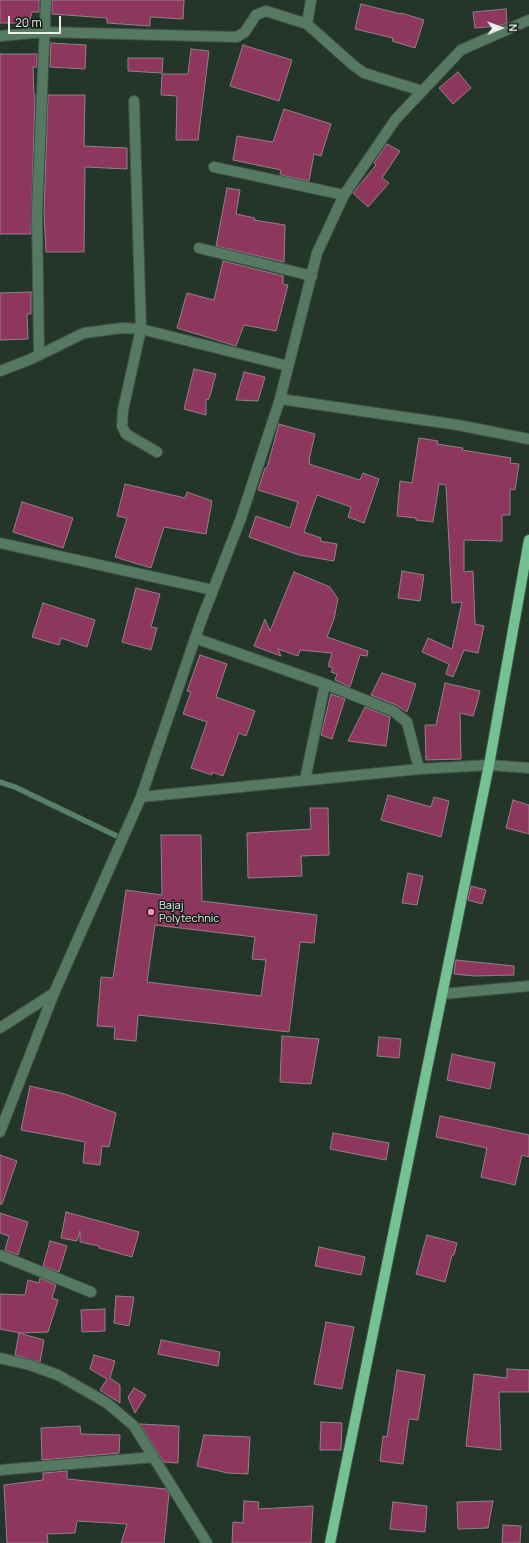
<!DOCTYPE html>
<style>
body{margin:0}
#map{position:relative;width:529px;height:1543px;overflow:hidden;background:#24352a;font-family:Manrope,sans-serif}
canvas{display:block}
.north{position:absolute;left:481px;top:8px;width:40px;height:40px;-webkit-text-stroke:3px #131b15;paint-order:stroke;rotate:89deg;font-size:11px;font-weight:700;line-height:16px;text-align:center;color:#e8f2eb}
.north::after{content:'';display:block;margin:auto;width:14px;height:18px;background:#e8f2eb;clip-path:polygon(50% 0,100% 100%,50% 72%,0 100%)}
.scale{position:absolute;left:8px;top:16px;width:53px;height:18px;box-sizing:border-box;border:2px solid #e8f2eb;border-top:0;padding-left:5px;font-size:12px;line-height:14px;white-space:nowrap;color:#e8f2eb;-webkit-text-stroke:3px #131b15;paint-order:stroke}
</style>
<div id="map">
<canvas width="529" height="1543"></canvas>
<div class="north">N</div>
<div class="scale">20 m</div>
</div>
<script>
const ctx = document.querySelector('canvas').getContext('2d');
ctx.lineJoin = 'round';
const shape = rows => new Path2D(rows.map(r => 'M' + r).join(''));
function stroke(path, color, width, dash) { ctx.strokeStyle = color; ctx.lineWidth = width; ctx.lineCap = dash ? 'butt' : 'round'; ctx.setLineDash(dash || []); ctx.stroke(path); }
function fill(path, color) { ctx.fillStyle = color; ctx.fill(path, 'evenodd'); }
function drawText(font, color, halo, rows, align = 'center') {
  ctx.font = font + ' Manrope,sans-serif'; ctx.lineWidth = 3; ctx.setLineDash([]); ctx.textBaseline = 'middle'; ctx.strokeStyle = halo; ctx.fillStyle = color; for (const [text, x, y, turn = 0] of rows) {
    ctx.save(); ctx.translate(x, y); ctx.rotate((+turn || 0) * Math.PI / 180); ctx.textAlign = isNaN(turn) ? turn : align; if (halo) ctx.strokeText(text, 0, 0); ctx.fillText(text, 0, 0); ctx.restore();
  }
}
const stream = shape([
 [0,782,15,787,123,839]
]);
const building = shape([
 [0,0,39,0,39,12,32,12,29,23,0,23,0,0],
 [52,0,184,0,183,19,150,17,150,26,107,23,107,18,52,14,52,0],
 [361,4,401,14,401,13,424,20,415,48,392,41,393,38,355,29,361,4],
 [506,9,507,23,498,26,475,28,473,12,506,9],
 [51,43,86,45,85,69,50,67,51,43],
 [243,45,292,60,279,101,230,86,243,45],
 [191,49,209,51,198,140,176,140,177,96,161,95,162,74,188,74,191,49],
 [0,54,37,54,37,67,33,67,34,95,35,95,31,234,0,234,0,54],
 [128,58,163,58,162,73,128,71,128,58],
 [458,72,471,88,453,104,439,88,458,72],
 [48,95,85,95,84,146,127,148,127,169,85,167,84,252,46,252,44,212,48,95],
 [284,109,331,124,321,156,314,154,309,181,280,175,281,170,233,160,237,136,273,142,284,109],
 [387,144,400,151,382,178,389,183,368,207,353,193,376,165,374,163,387,144],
 [227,188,240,190,236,214,255,218,254,220,285,225,284,262,216,246,227,188],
 [223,261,283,276,283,284,288,285,276,331,244,325,236,346,177,328,187,293,214,300,223,261],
 [31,292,31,314,27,314,28,339,0,340,0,293,31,292],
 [194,369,216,374,209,399,206,400,206,415,184,409,194,369],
 [244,372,265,377,258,401,236,400,244,372],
 [279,424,315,434,309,460,310,460,309,464,360,480,363,473,379,479,364,523,348,517,351,507,317,495,304,532,321,538,320,541,337,544,334,561,299,555,249,537,256,516,290,528,298,502,258,490,265,468,267,468,279,424],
 [419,438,438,441,437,444,463,448,462,450,511,458,510,463,519,464,515,490,510,489,510,515,502,515,502,541,464,540,464,572,473,571,475,624,484,626,478,653,464,650,453,677,446,674,449,664,422,652,428,638,452,649,462,602,452,603,446,485,439,484,433,522,416,520,416,518,397,516,400,481,412,483,419,438],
 [125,484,185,498,187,492,212,501,206,534,164,527,151,568,115,557,127,518,117,516,125,484],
 [22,502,73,518,63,548,13,532,22,502],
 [402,571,424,575,420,601,398,598,402,571],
 [294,572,330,587,338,599,334,619,327,637,368,651,367,656,360,655,350,687,335,680,337,674,331,672,333,668,328,666,332,653,300,650,298,656,278,649,281,656,254,646,265,619,270,631,294,572],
 [136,588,160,594,151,627,157,628,151,650,122,642,136,588],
 [43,603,95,620,87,647,61,638,59,645,32,637,43,603],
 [200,655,227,664,216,697,255,711,246,736,239,733,223,776,212,772,212,775,191,768,207,722,183,714,191,692,187,691,200,655],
 [382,673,416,684,407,712,396,705,371,695,382,673],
 [445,683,480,691,476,707,473,716,460,713,461,759,426,760,425,725,436,725,445,683],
 [331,694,345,699,332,739,321,735,331,694],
 [365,707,390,717,386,746,348,741,365,707],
 [388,795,431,807,434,797,449,801,441,837,381,820,388,795],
 [513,800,529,805,529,834,506,828,513,800],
 [310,808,328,808,329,855,301,856,302,876,248,878,247,833,311,829,310,808],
 [161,835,201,835,202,901,317,915,314,943,300,942,289,1032,138,1015,136,1041,114,1039,115,1027,97,1026,101,977,113,978,126,890,162,895,161,835],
 [155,925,255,937,252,959,266,960,261,996,147,982,155,925],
 [408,873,423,876,417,905,402,903,408,873],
 [471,886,486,890,482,904,468,900,471,886],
 [456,960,514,966,514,975,474,976,454,974,456,960],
 [282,1036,319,1039,311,1084,280,1082,282,1036],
 [379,1037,401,1039,399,1058,377,1056,379,1037],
 [452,1054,495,1063,490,1089,447,1080,452,1054],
 [30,1086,65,1094,116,1113,109,1147,102,1146,100,1165,83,1163,85,1142,21,1130,30,1086],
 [440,1116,529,1135,529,1157,522,1155,515,1185,481,1177,487,1148,436,1137,440,1116],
 [333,1133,389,1143,386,1160,330,1149,333,1133],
 [0,1155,17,1161,2,1204,0,1204,0,1155],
 [66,1212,139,1232,132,1257,99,1248,99,1246,80,1242,80,1231,77,1241,61,1238,66,1212],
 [0,1213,28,1222,18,1255,5,1250,9,1236,0,1233,0,1213],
 [427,1235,457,1243,454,1255,452,1255,445,1282,416,1274,427,1235],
 [50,1241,67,1246,59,1272,43,1266,50,1241],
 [319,1247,365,1257,361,1275,315,1266,319,1247],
 [40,1278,56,1285,52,1298,58,1300,48,1332,20,1333,0,1329,0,1294,25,1295,28,1280,39,1283,40,1278],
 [116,1296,134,1297,129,1326,114,1323,116,1296],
 [105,1309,105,1331,82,1332,81,1310,105,1309],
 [326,1322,354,1327,342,1389,314,1384,326,1322],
 [19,1333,44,1340,40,1362,15,1355,19,1333],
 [161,1340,220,1352,218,1366,158,1354,161,1340],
 [94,1355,115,1361,110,1378,120,1385,120,1403,100,1390,107,1379,90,1369,94,1355],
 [507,1369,529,1370,529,1392,499,1392,501,1450,466,1446,474,1374,507,1378,507,1369],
 [397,1370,425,1375,418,1420,409,1419,403,1464,380,1461,383,1436,387,1437,397,1370],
 [134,1388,146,1395,135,1413,128,1397,134,1388],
 [321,1422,342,1423,341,1450,320,1450,321,1422],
 [140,1424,179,1426,178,1463,164,1462,140,1424],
 [80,1426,81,1434,120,1435,119,1453,42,1460,41,1428,80,1426],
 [204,1435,250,1437,248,1474,228,1473,197,1466,204,1435],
 [67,1471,67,1479,166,1489,169,1494,164,1543,121,1543,127,1524,77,1521,75,1533,47,1534,48,1543,7,1543,4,1485,43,1480,43,1473,67,1471],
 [244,1501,259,1502,258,1509,313,1506,311,1543,232,1543,233,1522,243,1523,244,1501],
 [493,1501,488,1528,458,1529,457,1502,493,1501],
 [393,1502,427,1506,425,1532,390,1529,393,1502],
 [503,1525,521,1526,520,1543,502,1543,503,1525]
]);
const minor = shape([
 [307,24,311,0],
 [0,36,45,32,237,37,245,32,256,15,266,11,307,24,353,65,364,73,422,91],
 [134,101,141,329,123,410,122,426,126,434,157,452],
 [214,167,344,195],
 [199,248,312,276],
 [39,355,37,212,46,0],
 [0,371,31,359,84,333,122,328,141,329,288,366],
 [280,399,458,425,529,439],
 [0,543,213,590],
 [195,638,325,684,393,711,407,722,419,769],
 [305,780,325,684],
 [141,797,419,769,489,765,529,768],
 [442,994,529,986],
 [0,1028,54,993],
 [0,1132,54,993,141,797,201,621,241,518,280,399,317,253,344,195,395,120,461,50,529,20],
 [0,1255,91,1292],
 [0,1358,30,1365,58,1375,107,1403,134,1426,207,1543],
 [0,1470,154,1457]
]);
const major = shape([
 [330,1543,489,765,529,540]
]);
const markers = [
 [151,912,4,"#fe8ebd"]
];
const poiNames = [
 ["Bajaj",159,906],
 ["Polytechnic",159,919]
];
stroke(stream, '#588069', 5.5);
fill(building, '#8d375e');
stroke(building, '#967f87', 1);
stroke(minor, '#435349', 12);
stroke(major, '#435349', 12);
stroke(minor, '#557a61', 10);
stroke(major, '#74c291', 10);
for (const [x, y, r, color] of markers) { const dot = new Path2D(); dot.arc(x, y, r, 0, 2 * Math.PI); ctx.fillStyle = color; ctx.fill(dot); stroke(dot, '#131b15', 1.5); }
drawText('11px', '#e8f2eb', '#131b15', poiNames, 'left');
</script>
